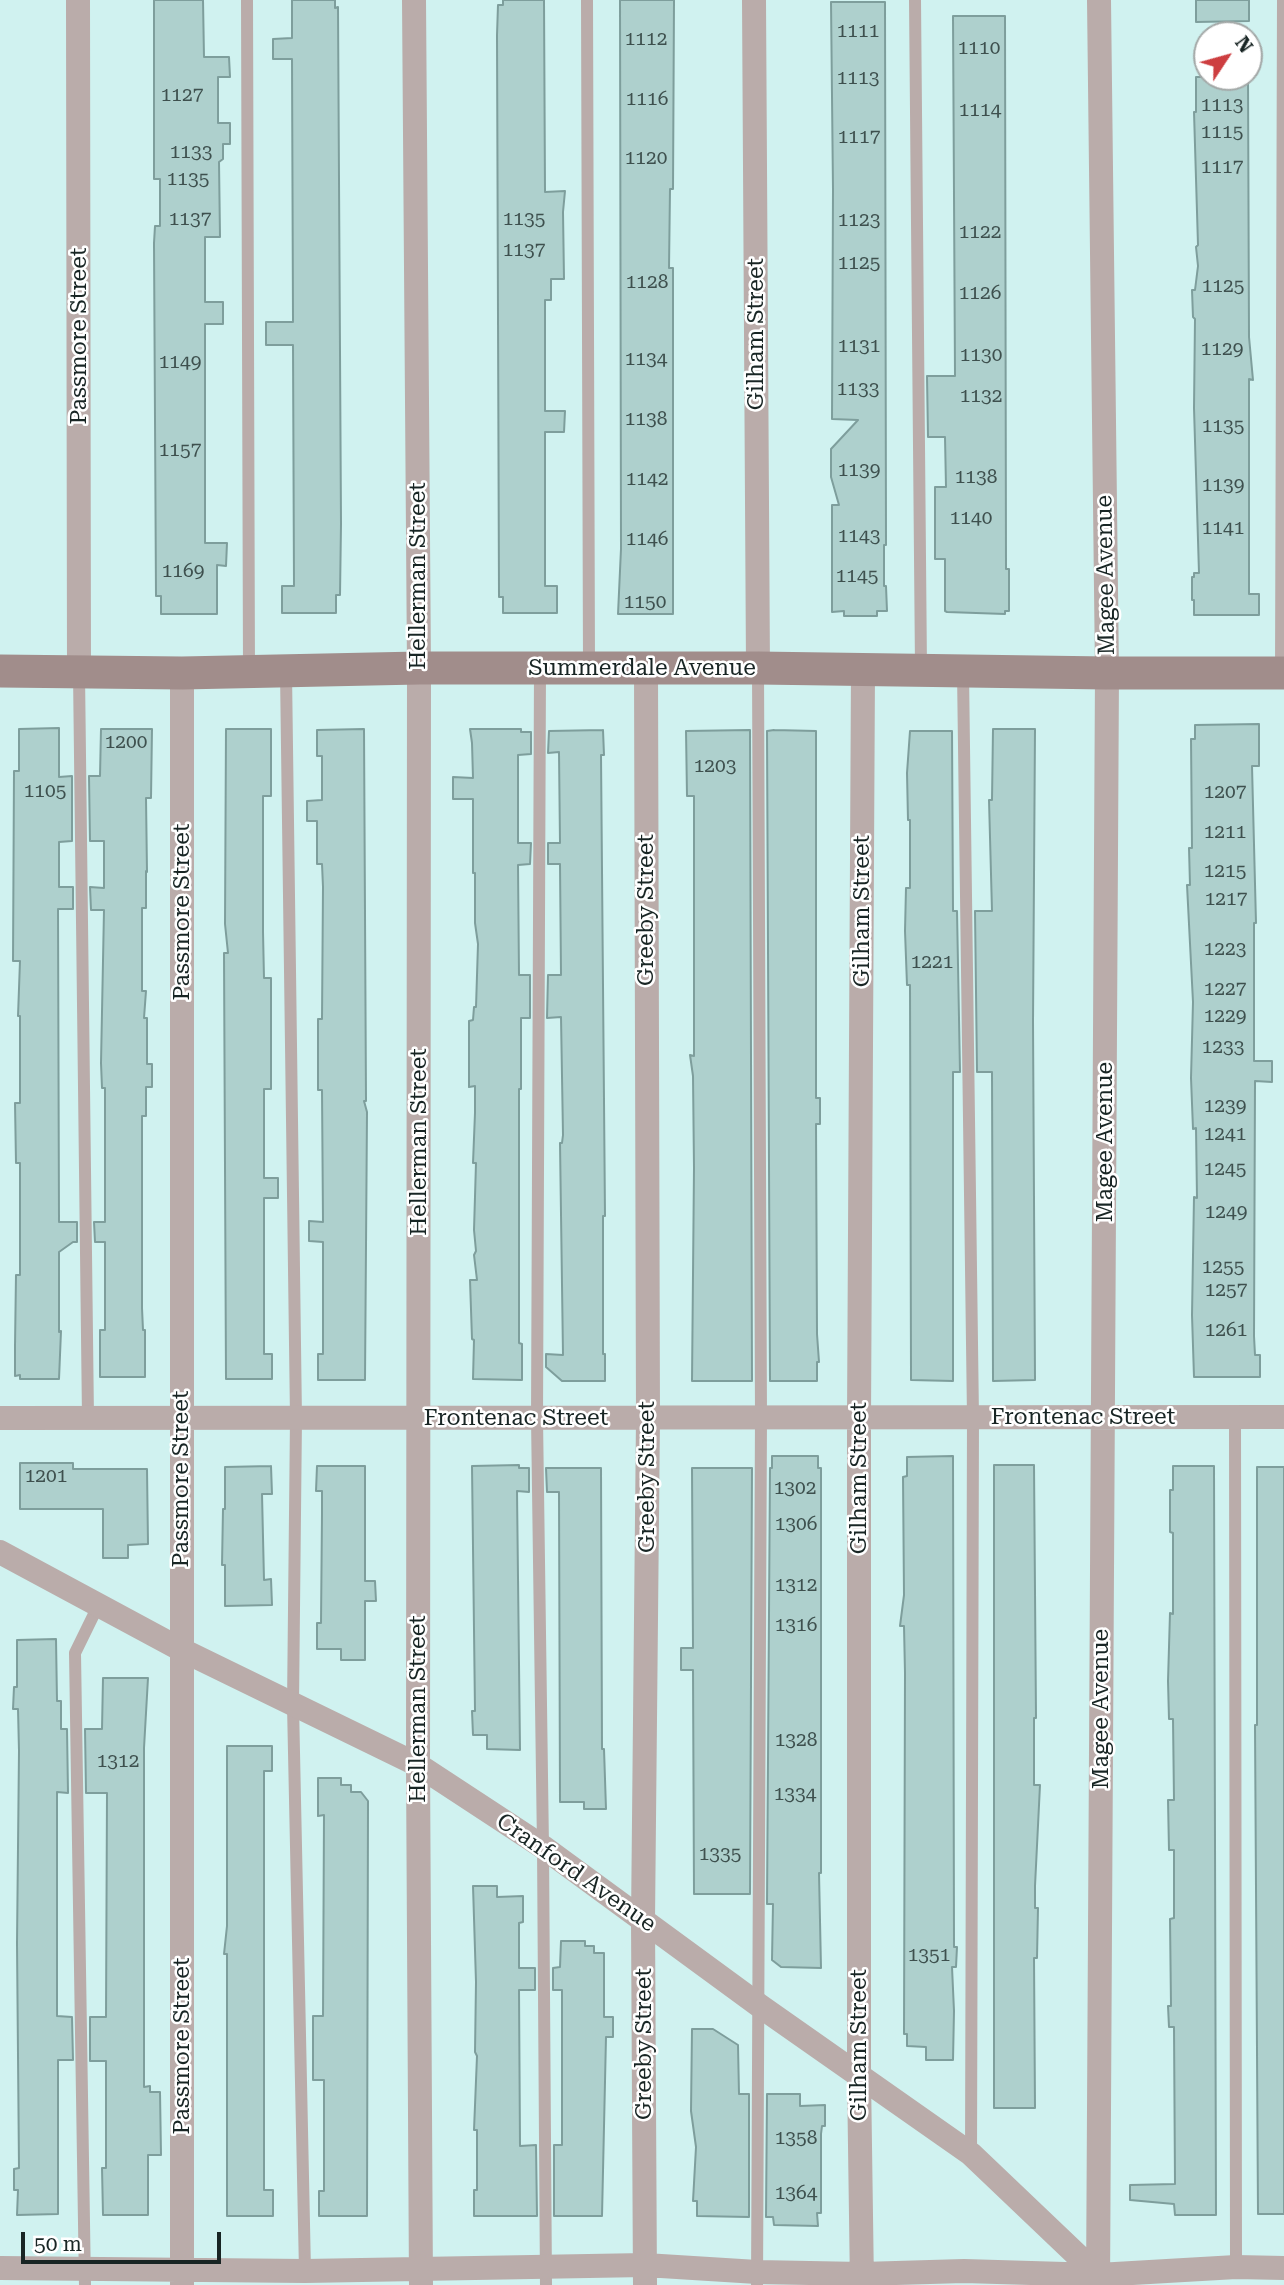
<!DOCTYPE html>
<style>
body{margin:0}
#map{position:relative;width:1284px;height:2285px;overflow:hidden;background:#d0f2f0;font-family:"Roboto Serif",serif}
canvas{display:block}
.north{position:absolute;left:1193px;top:21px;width:70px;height:70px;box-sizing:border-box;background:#fff;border:2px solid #a3a8a7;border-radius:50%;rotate:54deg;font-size:19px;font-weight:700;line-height:28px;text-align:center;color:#182524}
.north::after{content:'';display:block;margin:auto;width:24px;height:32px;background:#cd3e40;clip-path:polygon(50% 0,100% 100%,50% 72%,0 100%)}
.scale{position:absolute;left:21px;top:2232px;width:200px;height:32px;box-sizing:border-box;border:4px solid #182524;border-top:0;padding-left:9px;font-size:21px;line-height:24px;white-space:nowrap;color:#182524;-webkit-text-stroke:5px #fff;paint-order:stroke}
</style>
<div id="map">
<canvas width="1284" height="2285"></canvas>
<div class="north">N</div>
<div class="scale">50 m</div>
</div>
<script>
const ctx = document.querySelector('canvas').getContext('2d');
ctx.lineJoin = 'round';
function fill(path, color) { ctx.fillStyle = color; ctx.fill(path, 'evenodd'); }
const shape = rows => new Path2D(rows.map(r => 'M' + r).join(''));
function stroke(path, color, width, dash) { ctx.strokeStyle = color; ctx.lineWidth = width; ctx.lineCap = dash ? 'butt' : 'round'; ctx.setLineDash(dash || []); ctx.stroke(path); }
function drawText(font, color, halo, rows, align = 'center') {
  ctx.font = font + ' "Roboto Serif",serif'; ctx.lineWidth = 5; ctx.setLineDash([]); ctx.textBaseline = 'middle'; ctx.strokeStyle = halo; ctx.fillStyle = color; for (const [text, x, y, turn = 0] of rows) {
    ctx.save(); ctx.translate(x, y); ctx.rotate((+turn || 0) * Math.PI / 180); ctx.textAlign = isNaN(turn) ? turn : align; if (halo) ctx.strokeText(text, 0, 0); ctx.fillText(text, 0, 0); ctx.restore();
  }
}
const building = shape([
 [154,0,203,0,204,57,229,57,230,77,218,77,218,123,230,123,230,144,223,144,223,159,219,162,220,237,205,237,205,302,223,302,223,324,205,324,205,543,227,543,226,566,217,565,217,614,161,614,161,596,156,596,154,243,155,226,160,226,160,179,154,179,154,0],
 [292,0,335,0,335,8,338,7,341,524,340,595,336,595,336,613,282,613,282,586,294,586,293,345,266,345,266,322,293,322,292,59,273,59,273,39,292,38,292,0],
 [503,0,544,0,545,192,565,191,563,212,564,279,551,279,551,300,545,300,545,411,565,411,564,432,545,432,545,586,557,586,557,613,503,613,503,597,499,597,497,35,498,5,503,5,503,0],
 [620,0,674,0,673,189,670,189,669,268,673,268,673,614,618,614,621,549,620,0],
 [1196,0,1249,0,1249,21,1196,22,1196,0],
 [831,2,885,2,886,545,884,545,884,586,886,586,887,611,877,611,877,616,844,616,844,611,832,612,832,505,839,505,831,477,831,449,858,420,832,419,833,190,831,2],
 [953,16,1005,16,1006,569,1009,569,1009,611,1005,611,1005,614,947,612,945,611,945,559,935,559,935,487,946,487,945,437,928,437,927,376,955,376,953,16],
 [1196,77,1248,77,1249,337,1253,380,1249,379,1249,594,1259,594,1259,615,1194,615,1194,600,1192,600,1192,577,1194,577,1194,573,1199,573,1194,408,1195,319,1193,317,1192,290,1195,290,1198,266,1196,247,1198,245,1194,112,1196,112,1196,77],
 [1259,724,1259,766,1252,766,1256,923,1254,923,1254,1061,1272,1061,1272,1082,1255,1081,1254,1336,1255,1355,1260,1355,1260,1377,1194,1377,1192,1315,1194,1197,1197,1198,1196,1128,1193,1129,1191,1078,1193,1002,1187,885,1190,885,1189,848,1192,848,1191,739,1195,739,1195,725,1259,724],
 [59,728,59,777,72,776,72,841,59,842,59,887,73,887,73,909,58,909,59,1222,77,1222,77,1242,73,1242,59,1252,59,1332,61,1331,59,1379,20,1379,20,1375,15,1376,15,1346,16,1275,20,1275,20,1163,16,1163,15,1103,20,1103,20,1016,18,1016,20,961,13,961,14,771,19,771,19,729,59,728],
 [101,729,152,729,151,798,146,798,147,872,146,871,146,908,142,908,142,991,146,991,144,1018,147,1018,147,1064,152,1064,152,1087,146,1087,146,1116,142,1116,142,1308,143,1330,145,1330,145,1377,100,1377,100,1330,105,1330,105,1242,95,1242,94,1222,105,1222,105,1088,102,1088,101,1063,104,910,91,910,90,887,104,888,104,841,90,841,89,776,100,776,101,729],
 [226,729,271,729,271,796,263,796,263,932,264,978,271,978,271,1089,264,1089,264,1178,278,1178,278,1198,264,1198,264,1354,272,1354,272,1379,226,1379,224,953,228,953,225,924,226,729],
 [364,729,366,1101,364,1101,367,1112,365,1380,318,1380,318,1354,323,1354,323,1242,309,1241,309,1221,323,1222,322,1090,318,1090,318,1019,322,1019,323,887,322,864,317,864,317,821,307,821,307,801,322,800,322,756,317,756,317,730,364,729],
 [470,729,521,729,521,732,531,732,531,754,518,755,518,843,531,843,530,864,518,865,519,975,530,975,530,1018,521,1018,521,1089,519,1089,519,1343,522,1344,522,1380,473,1379,474,1340,472,1339,470,1280,477,1280,474,1255,476,1251,474,1230,476,1163,473,1163,475,1113,475,1086,469,1087,469,1021,473,1020,474,1007,476,1007,478,944,475,923,475,873,473,873,473,799,453,799,453,777,473,778,472,743,470,729],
 [993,729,1035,729,1033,1022,1035,1380,993,1381,992,1072,977,1072,975,911,992,911,989,800,992,800,993,729],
 [603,730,604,755,601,755,605,1216,603,1216,603,1354,605,1354,605,1381,562,1381,546,1367,546,1354,563,1355,560,1143,562,1143,563,1135,561,1017,547,1018,548,975,561,975,560,864,548,864,548,843,560,843,559,752,548,753,549,731,603,730],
 [750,730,752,1381,692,1381,694,1168,693,1076,690,1055,694,1056,694,796,687,796,686,731,750,730],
 [774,730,816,731,816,1098,820,1098,820,1124,816,1124,817,1334,819,1362,817,1362,817,1381,770,1381,767,731,774,730],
 [910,731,952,731,953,911,957,911,960,1072,953,1072,953,1381,911,1380,911,1375,910,985,907,985,905,931,906,888,910,888,910,820,908,820,907,773,910,731],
 [772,1456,818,1456,818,1468,821,1468,821,1873,819,1873,821,1968,781,1967,772,1960,773,1904,767,1904,770,1468,772,1468,772,1456],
 [953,1456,954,1947,957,1947,956,1967,952,1967,954,2011,953,2060,926,2060,926,2047,907,2046,907,2034,904,2034,905,1673,904,1626,900,1626,904,1595,903,1477,907,1476,907,1457,953,1456],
 [20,1463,73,1463,73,1469,147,1469,148,1544,128,1545,128,1558,103,1558,103,1509,20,1509,20,1463],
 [519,1465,519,1468,529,1468,529,1492,517,1491,520,1750,487,1749,487,1735,473,1735,472,1711,475,1711,472,1466,519,1465],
 [994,1465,1034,1465,1036,1718,1034,1718,1034,1785,1040,1785,1035,1886,1035,1908,1038,1908,1037,1958,1034,1958,1035,2108,994,2108,994,1465],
 [271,1466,272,1494,262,1494,264,1580,271,1579,272,1605,225,1606,225,1565,222,1565,223,1509,225,1509,225,1467,271,1466],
 [317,1466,365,1466,365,1581,375,1581,376,1601,365,1601,365,1660,341,1660,341,1649,317,1649,317,1623,321,1623,322,1514,322,1491,316,1491,317,1466],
 [1173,1466,1214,1466,1216,2215,1175,2215,1174,2204,1130,2200,1130,2185,1175,2184,1174,2027,1169,2027,1168,2006,1171,2006,1170,1919,1174,1918,1174,1850,1169,1850,1168,1800,1174,1800,1173,1719,1169,1719,1168,1681,1170,1613,1173,1614,1173,1533,1170,1532,1170,1490,1173,1490,1173,1466],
 [1257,1467,1284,1467,1284,2214,1258,2214,1255,1725,1257,1725,1257,1467],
 [546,1468,601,1468,602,1749,604,1749,606,1809,584,1809,584,1802,560,1802,559,1492,547,1492,546,1468],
 [692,1468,752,1468,750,1894,694,1894,693,1670,681,1670,681,1648,693,1648,692,1468],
 [56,1639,57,1701,61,1701,61,1729,67,1729,68,1793,57,1792,57,2016,72,2017,73,2060,58,2060,58,2214,17,2215,18,2190,14,2190,14,2169,19,2168,17,1943,19,1751,18,1709,13,1709,14,1687,17,1687,17,1640,56,1639],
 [103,1678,148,1678,144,1748,144,2087,150,2086,150,2092,160,2092,161,2155,148,2155,148,2215,103,2215,102,2168,106,2168,106,2061,90,2061,90,2017,106,2017,107,1793,86,1793,85,1729,102,1729,103,1678],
 [227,1746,272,1746,272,1771,264,1771,264,2190,273,2190,273,2216,227,2216,227,1954,224,1954,227,1926,227,1746],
 [318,1778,341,1778,341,1785,351,1785,351,1792,361,1792,368,1801,367,2216,319,2216,319,2191,324,2191,324,2080,313,2080,313,2016,323,2016,324,1815,318,1816,318,1778],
 [473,1886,497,1886,497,1897,523,1896,523,1922,519,1923,519,1968,535,1968,535,1990,519,1990,520,2146,536,2145,537,2216,474,2216,474,2190,477,2190,477,2130,474,2130,477,2056,475,2052,476,1982,473,1886],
 [561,1941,585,1941,585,1946,594,1946,594,1953,604,1953,604,2017,613,2017,613,2037,606,2037,602,2216,554,2216,554,2145,562,2145,562,1990,553,1990,553,1968,560,1967,561,1941],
 [692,2029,713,2029,738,2045,739,2094,749,2094,749,2217,697,2216,697,2201,693,2201,696,2147,691,2111,692,2029],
 [767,2094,800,2094,800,2106,825,2105,825,2126,822,2126,821,2134,821,2213,817,2213,818,2226,774,2225,773,2217,766,2217,767,2094]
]);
const lane = shape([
 [247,0,249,671],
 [587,0,589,668],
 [915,0,921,668],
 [540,669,537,1418,543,1847,546,2285],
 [286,672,296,1418,293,1705,305,2271],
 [963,672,973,1417,971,2154],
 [1281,672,1283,0],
 [79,673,88,1418],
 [1235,1416,1236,2267],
 [85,2285,75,1653,98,1606],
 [757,2285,761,1417,758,668]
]);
const street = shape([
 [78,0,79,671],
 [414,0,419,668,418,1765,421,2285],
 [754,0,758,668],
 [182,673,182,2285],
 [0,1418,1284,1417],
 [0,1552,180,1649,418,1765,543,1847,760,2006,971,2154,1098,2275],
 [0,2268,305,2271,645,2265,757,2272,862,2274,964,2271,1098,2275,1236,2267,1284,2268],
 [645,2285,643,1920,648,1417,646,668],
 [862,2285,859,2076,859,1417,863,670],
 [1098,2285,1107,673,1099,0]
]);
const secondary = shape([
 [0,671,182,673,419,668,758,668,1107,673,1284,673]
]);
const numberNames = [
 ["1111",858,31],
 ["1112",646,39],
 ["1110",979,48],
 ["1113",858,78],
 ["1127",182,95],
 ["1116",647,99],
 ["1113",1222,105],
 ["1114",980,110],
 ["1115",1222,132],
 ["1117",859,137],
 ["1133",191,152],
 ["1120",646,158],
 ["1117",1222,167],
 ["1135",188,179],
 ["1137",190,219],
 ["1135",524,219],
 ["1123",859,220],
 ["1122",980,232],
 ["1137",524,250],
 ["1125",859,263],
 ["1128",647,282],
 ["1125",1223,286],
 ["1126",980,293],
 ["1131",859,346],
 ["1129",1222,349],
 ["1130",981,355],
 ["1134",646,359],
 ["1149",180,362],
 ["1133",858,389],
 ["1132",981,396],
 ["1138",646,419],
 ["1135",1223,426],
 ["1157",180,450],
 ["1139",859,470],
 ["1138",976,477],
 ["1142",647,479],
 ["1139",1223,485],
 ["1140",971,518],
 ["1141",1223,528],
 ["1143",859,536],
 ["1146",647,539],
 ["1169",183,571],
 ["1145",857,576],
 ["1150",645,602],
 ["1200",126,742],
 ["1203",715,766],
 ["1105",45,791],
 ["1207",1225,792],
 ["1211",1225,832],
 ["1215",1225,871],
 ["1217",1226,899],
 ["1223",1225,949],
 ["1221",932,962],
 ["1227",1225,989],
 ["1229",1225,1016],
 ["1233",1223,1047],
 ["1239",1225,1106],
 ["1241",1225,1134],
 ["1245",1225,1169],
 ["1249",1226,1212],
 ["1255",1223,1267],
 ["1257",1226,1290],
 ["1261",1226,1330],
 ["1201",46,1476],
 ["1302",795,1488],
 ["1306",796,1524],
 ["1312",796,1585],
 ["1316",796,1625],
 ["1328",796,1740],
 ["1312",118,1761],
 ["1334",795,1794],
 ["1335",720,1854],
 ["1351",929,1955],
 ["1358",796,2138],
 ["1364",796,2193]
];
const streetNames = [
 ["Gilham Street",756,334,-90],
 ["Passmore Street",79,336,-90],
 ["Magee Avenue",1106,575,-91],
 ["Hellerman Street",418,576,-90],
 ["Summerdale Avenue",642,668],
 ["Greeby Street",646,910,-90],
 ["Gilham Street",862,911,-90],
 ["Passmore Street",182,912,-90],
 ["Hellerman Street",419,1142,-90],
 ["Magee Avenue",1105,1142,-90],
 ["Frontenac Street",1083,1417],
 ["Frontenac Street",516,1418],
 ["Greeby Street",647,1477,-90],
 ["Gilham Street",859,1478,-90],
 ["Passmore Street",181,1479,-90],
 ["Hellerman Street",418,1709,-90],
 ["Magee Avenue",1101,1709,-90],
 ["Cranford Avenue",576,1873,35],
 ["Greeby Street",644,2044,-90],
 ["Gilham Street",859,2045,-90],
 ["Passmore Street",182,2046,-90]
];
fill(building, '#aed0cd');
stroke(building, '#7e9e9c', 2);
stroke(lane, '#baacaa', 12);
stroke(street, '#baacaa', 24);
stroke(secondary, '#a18d8b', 33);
drawText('19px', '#3e504e', null, numberNames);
drawText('23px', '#182524', '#fff', streetNames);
</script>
